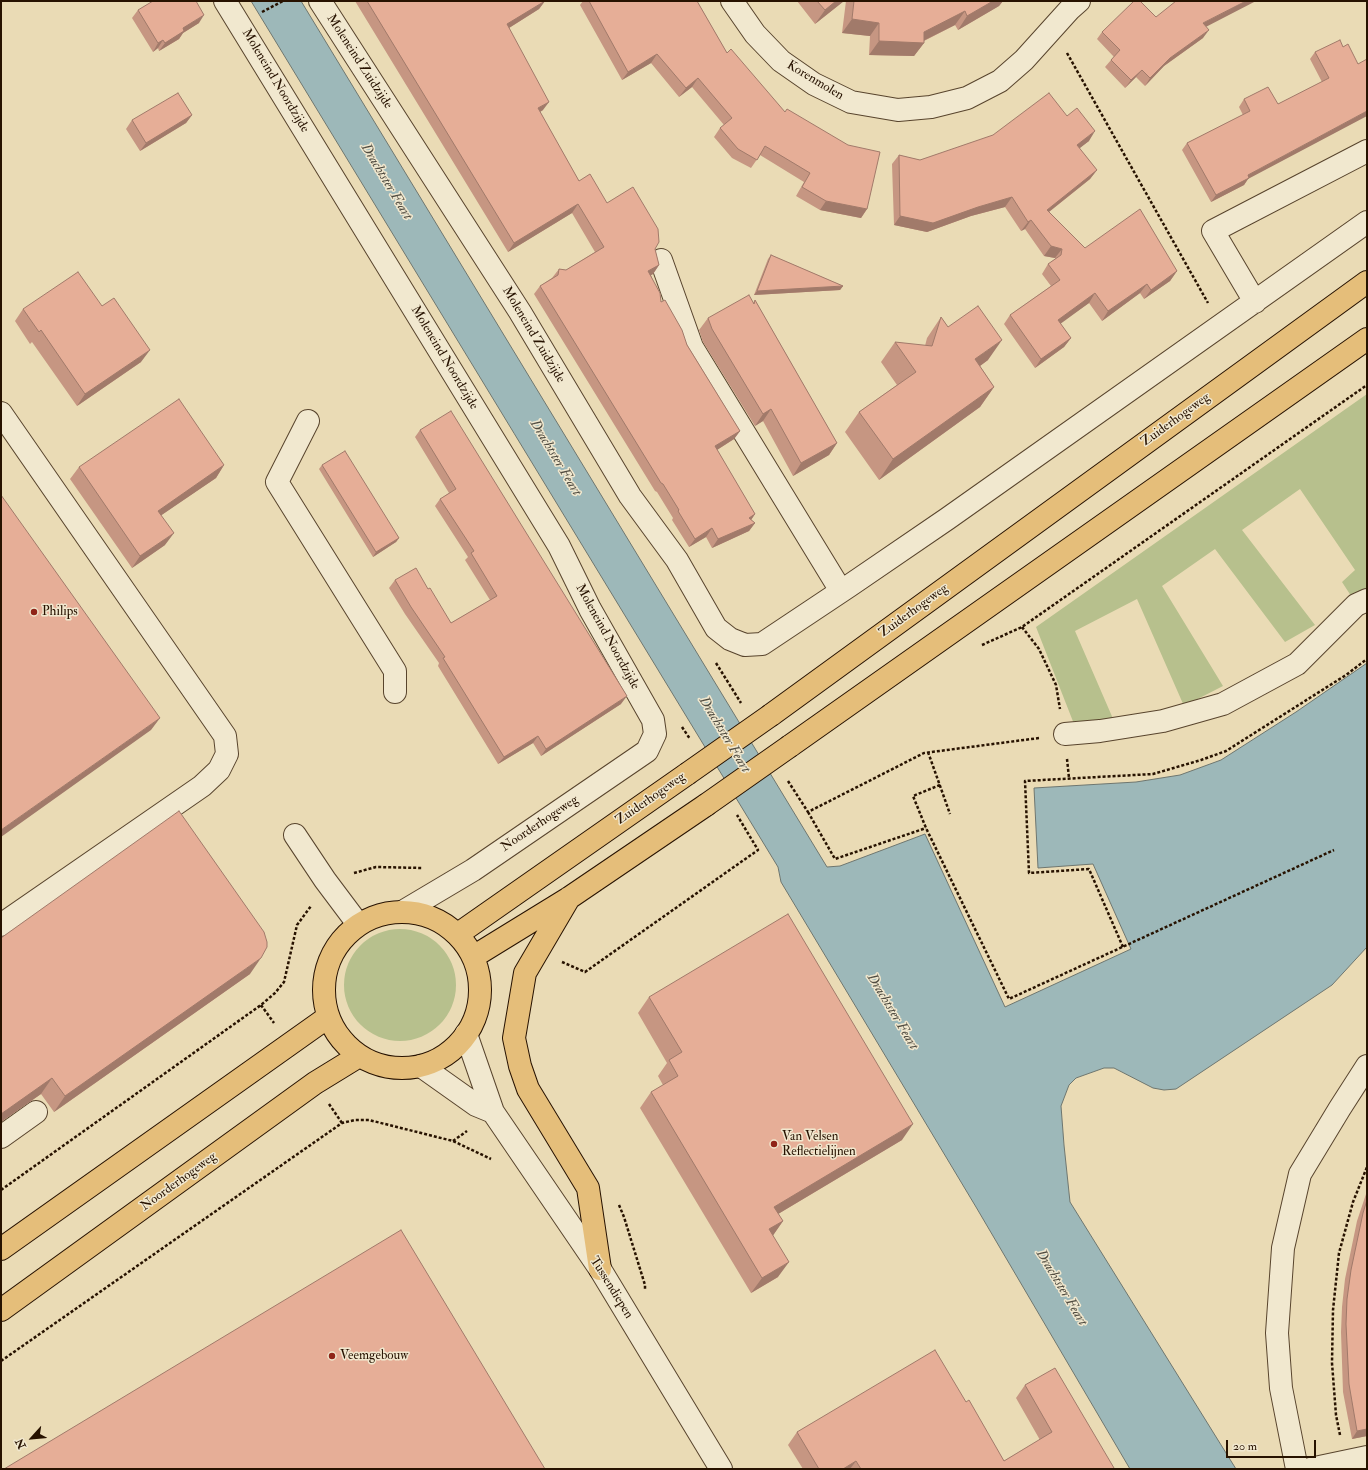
<!DOCTYPE html>
<style>
body{margin:0}
#map{position:relative;width:1368px;height:1470px;overflow:hidden;background:#eadbb5;font-family:"IM FELL Double Pica",serif}
canvas{display:block}
.frame{position:absolute;inset:0;border:2px solid #271200;pointer-events:none}
.north{position:absolute;left:12px;top:1418px;width:40px;height:40px;-webkit-text-stroke:3px #f1e8cf;paint-order:stroke;rotate:243deg;font-size:11px;font-weight:700;line-height:16px;text-align:center;color:#271200}
.north::after{content:'';display:block;margin:auto;width:14px;height:18px;background:#271200;clip-path:polygon(50% 0,100% 100%,50% 72%,0 100%)}
.scale{position:absolute;left:1226px;top:1440px;width:90px;height:18px;box-sizing:border-box;border:2px solid #271200;border-top:0;padding-left:5px;font-size:12px;line-height:14px;white-space:nowrap;color:#271200;-webkit-text-stroke:3px #f1e8cf;paint-order:stroke}
</style>
<div id="map">
<canvas width="1368" height="1470"></canvas>
<div class="frame"></div>
<div class="north">N</div>
<div class="scale">20 m</div>
</div>
<script>
const ctx = document.querySelector('canvas').getContext('2d');
ctx.lineJoin = 'round';
function fill(path, color) { ctx.fillStyle = color; ctx.fill(path, 'evenodd'); }
const shape = rows => new Path2D(rows.map(r => 'M' + r).join(''));
function stroke(path, color, width, dash) { ctx.strokeStyle = color; ctx.lineWidth = width; ctx.lineCap = dash ? 'butt' : 'round'; ctx.setLineDash(dash || []); ctx.stroke(path); }
function drawText(font, color, halo, rows, align = 'center') {
  ctx.font = font + ' "IM FELL Double Pica",serif'; ctx.lineWidth = 3; ctx.setLineDash([]); ctx.textBaseline = 'middle'; ctx.strokeStyle = halo; ctx.fillStyle = color; for (const [text, x, y, turn = 0] of rows) {
    ctx.save(); ctx.translate(x, y); ctx.rotate((+turn || 0) * Math.PI / 180); ctx.textAlign = isNaN(turn) ? turn : align; if (halo) ctx.strokeText(text, 0, 0); ctx.fillText(text, 0, 0); ctx.restore();
  }
}
const green = shape([
 [1367,394,1367,590,1353,599,1342,582,1355,570,1300,489,1242,530,1315,625,1285,642,1215,549,1162,586,1223,686,1184,706,1137,599,1075,631,1114,721,1074,724,1036,627],
 '344 985a56 56 0 1 1 112 0a56 56 0 1 1-112 0Z'
]);
const water = shape([
 [251,1,301,1,827,867,840,866,925,834,1005,1007,1131,949,1093,864,1038,868,1034,788,1136,782,1180,775,1221,760,1296,712,1367,663,1367,947,1332,985,1176,1089,1164,1090,1153,1088,1114,1068,1104,1068,1076,1078,1069,1085,1061,1106,1064,1145,1070,1202,1236,1469,1130,1469,976,1207,781,882,778,867,251,1]
]);
const path = shape([
 [262,12,283,1],
 [1067,53,1208,303],
 [1022,627,1039,649,1056,685,1060,709],
 [982,645,1022,627,1367,385],
 [716,663,741,703],
 [682,727,690,739],
 [928,752,950,814],
 [1067,759,1069,778],
 [788,781,808,812,924,753,1039,738],
 [940,785,913,796,926,828,1009,999,1334,850],
 [808,812,835,859,926,828],
 [354,873,376,867,422,868],
 [1123,947,1089,869,1029,873,1025,781,1153,774,1201,760,1226,751,1346,675,1367,659],
 [562,962,585,972,758,850,737,815],
 [261,1005,274,1023],
 [329,1104,342,1123],
 [453,1141,467,1131],
 [1,1190,261,1005,275,993,284,982,297,925,311,906],
 [619,1205,624,1217,645,1285,645,1290],
 [1,1361,342,1123,355,1120,369,1120,453,1141,491,1159],
 [1340,1435,1336,1415,1332,1363,1333,1310,1339,1253,1353,1202,1367,1167]
]);
const minor = shape([
 [225,1,559,546,590,609,653,720,655,734,647,751,473,870,404,911],
 [320,1,520,312,630,496,677,560,716,628,730,639,745,645,762,644,849,586,947,519,1367,222],
 [732,1,755,34,781,61,814,84,851,102,898,110,931,107,967,98,1000,81,1024,60,1070,9,1079,1],
 [661,260,692,347,841,591],
 [1255,302,1213,231,1367,151],
 [1,413,225,736,227,754,219,770,202,786,1,925],
 [308,421,277,482,395,671,395,692],
 [1065,734,1100,731,1163,721,1223,704,1297,664,1356,605,1367,600],
 [295,835,325,880,358,924],
 [466,1034,493,1112,600,1269,721,1469],
 [421,1066,476,1105,493,1112],
 [1,1137,36,1112],
 [1297,1469,1281,1388,1277,1333,1283,1248,1300,1174,1340,1108,1367,1066],
 [1310,1469,1367,1457]
]);
const major = shape([
 [771,715,1367,282],
 [790,746,1367,339],
 [569,898,525,973,514,1038,520,1066,528,1089,588,1188,600,1269],
 '324 990a78 78 0 1 1 156 0a78 78 0 1 1-156 0Z',
 [458,934,687,774],
 [473,957,569,898,706,805],
 [1,1249,328,1017],
 [1,1310,315,1083,359,1056]
]);
const majorBridge = shape([
 [687,774,771,715],
 [706,805,790,746]
]);
const wall = shape([
 [355,1,545,1,539,9,509,28,543,110,540,112,579,181,607,203,655,249,659,265,653,274,651,275,661,302,740,431,734,439,717,450,755,514,751,520,755,523,749,531,712,548,706,537,689,547,672,520,673,518,657,492,655,491,534,294,540,286,552,278,559,269,566,270,595,252,572,213,508,252],
 [583,1,697,1,727,53,867,209,861,218,820,210,796,196,804,182,760,155,751,168,732,158,714,137,720,128,724,125,692,87,679,97,651,63,622,80,580,5],
 [797,1,844,1,815,24],
 [846,1,1003,1,999,6,958,30,955,25,924,41,924,43,914,56,869,55,870,36,842,33],
 [138,10,199,23,183,33,179,39,159,51,158,48,153,52,132,18],
 [1156,17,1206,27,1203,38,1164,66,1145,86,1136,77,1125,88,1105,67,1111,60,1114,57,1097,39,1102,32],
 [1343,47,1358,64,1248,179,1244,185,1211,202,1182,150,1187,143,1243,115,1239,107,1244,99,1278,104,1322,82,1310,59,1315,52],
 [192,115,186,123,140,151,126,129,132,120],
 [1067,116,1089,141,1079,148,1097,170,1090,179,1049,212,1085,248,1177,271,1170,281,1144,299,1140,293,1102,321,1089,303,1060,323,1071,338,1064,347,1035,368,1004,324,1010,315,1051,286,1042,274,1048,264,1055,259,1055,258,1044,256,1025,229,1021,231,1005,207,971,216,927,232,894,225,892,164,899,155,920,160],
 [771,255,843,286,840,290,754,295,768,259],
 [755,300,837,443,829,455,793,476,763,421,755,426,703,342,699,330,708,318,753,303],
 [102,306,141,362,77,406,32,342,30,344,15,321,23,309],
 [941,317,948,327,988,360,980,366,994,387,980,407,879,480,845,432,859,412,897,385,881,362,895,342,925,346,927,338],
 [420,430,621,704,541,756,533,743,498,764,438,666,439,663,405,614,389,588,395,580,428,589,451,623,490,600,465,560,468,557,435,506,440,499,449,493,415,437],
 [224,465,216,478,161,515,165,545,132,568,70,479,79,467],
 [322,465,399,538,396,542,373,557,319,469],
 [1,938,250,974,54,1112,41,1094,1,1122],
 [649,997,902,1140,778,1214,783,1221,773,1235,778,1277,751,1293,640,1108,651,1092,663,1085,658,1076,667,1063,638,1013],
 [1367,1191,1367,1436,1352,1439,1343,1392,1341,1332,1342,1307,1345,1279,1357,1221],
 [1025,1385,1113,1469,803,1469,788,1445,797,1432,966,1402,1004,1461,1040,1440,1016,1398]
]);
const shadedWall = shape([
 [545,1,539,9,501,33,507,24],
 [836,1,844,1,815,24,825,10],
 [993,1,1003,1,999,6,958,30,967,16],
 [1246,1,1256,1,1198,31,1203,23],
 [965,11,955,25,921,42,924,43,914,56,869,55,879,41,924,32],
 [204,15,199,23,183,33,179,39,159,51,165,43,183,28],
 [852,19,879,23,870,36,842,33],
 [1209,30,1203,38,1164,66,1145,86,1150,78,1170,58],
 [163,40,158,48,153,52,158,43],
 [657,54,651,63,622,80,628,72],
 [1142,70,1136,77,1125,88,1131,80],
 [698,78,692,87,679,97,686,88],
 [549,102,543,110,532,117,538,108],
 [1367,111,1367,116,1248,179,1244,185,1211,202,1216,195,1248,175],
 [192,115,186,123,140,151,146,143],
 [1095,131,1089,141,1071,155,1077,145],
 [1097,170,1090,179,1040,219,1047,210],
 [1012,197,1005,207,971,216,927,232,894,225,900,216,978,207],
 [826,201,867,209,861,218,820,210],
 [578,204,572,213,508,252,514,243],
 [1031,220,1025,229,1021,231,1028,222],
 [1051,246,1062,249,1055,258,1044,256],
 [659,265,653,274,642,280,648,271],
 [1177,271,1170,281,1144,299,1151,290],
 [1147,284,1140,293,1102,321,1108,311],
 [843,286,840,290,754,295,757,291],
 [1095,293,1089,303,1052,330,1058,320],
 [1071,338,1064,347,1035,368,1041,359],
 [1002,340,988,360,961,380,975,359],
 [150,350,141,362,77,406,85,394],
 [994,387,980,407,879,480,893,459],
 [771,409,763,421,755,426,763,414],
 [740,431,734,439,709,455,715,446],
 [837,443,829,455,793,476,801,463],
 [224,465,216,478,150,523,158,511],
 [755,514,749,523,749,518],
 [755,523,749,531,712,548,718,539],
 [712,528,706,537,689,547,695,539],
 [174,533,165,545,132,568,140,556],
 [399,538,396,542,373,557,376,552],
 [627,696,621,704,541,756,546,749],
 [160,718,151,730,1,837,1,830],
 [538,736,533,743,498,764,504,757],
 [261,958,250,974,54,1112,65,1096],
 [52,1078,41,1094,1,1122,1,1114],
 [913,1124,902,1140,763,1223,774,1207],
 [783,1221,772,1237,769,1229],
 [789,1262,778,1277,751,1293,762,1278],
 [1367,1429,1367,1436,1352,1439,1357,1431],
 [856,1461,850,1469,843,1469]
]);
const building = shape([
 [153,1,196,1,204,15,183,28,184,31,165,43,163,40,158,43,138,10,153,1],
 [367,1,545,1,507,24,549,102,538,108,579,181,590,174,607,203,633,187,658,229,659,242,655,249,659,265,648,271,660,293,661,302,665,300,682,330,687,345,740,431,715,446,755,514,749,518,755,523,718,539,712,528,695,539,678,511,679,510,663,484,661,483,540,286,558,275,559,269,566,270,604,247,578,204,514,243,367,1],
 [589,1,697,1,727,53,731,49,785,112,787,109,848,145,880,152,867,209,826,201,802,187,810,173,765,146,757,160,738,149,720,128,732,118,698,78,686,88,657,54,628,72,589,1],
 [817,1,836,1,825,10,817,1],
 [854,1,993,1,967,16,965,11,924,32,924,43,879,41,879,23,852,19,854,1],
 [1134,1,1140,1,1156,17,1176,1,1246,1,1203,23,1209,30,1170,58,1150,78,1142,70,1131,80,1111,60,1120,50,1102,32,1134,1],
 [1340,40,1343,47,1348,44,1358,64,1367,59,1367,111,1248,175,1249,178,1216,195,1187,143,1250,111,1244,99,1268,87,1278,104,1329,78,1315,52,1340,40],
 [178,93,192,115,146,143,132,120,178,93],
 [1049,93,1067,116,1077,108,1095,131,1077,145,1097,170,1047,210,1085,248,1140,209,1177,271,1151,290,1147,284,1108,311,1095,293,1058,320,1071,338,1041,359,1010,315,1060,280,1048,264,1061,255,1062,249,1051,246,1031,220,1028,222,1012,197,978,207,933,223,900,216,899,155,920,160,993,135,1049,93],
 [771,255,843,286,757,291,771,255],
 [78,272,102,306,114,298,150,350,85,394,41,330,39,332,23,309,78,272],
 [749,295,754,304,755,300,837,443,801,463,771,409,763,414,712,329,708,318,749,295],
 [978,306,1002,340,975,359,994,387,893,459,859,412,916,372,895,342,932,346,941,317,948,327,978,306],
 [179,399,224,465,158,511,174,533,140,556,79,467,179,399],
 [451,411,627,696,546,749,538,736,504,757,443,658,445,657,411,607,395,580,416,568,428,589,430,588,451,623,497,596,471,553,474,551,440,499,456,489,420,430,451,411],
 [345,451,399,538,376,552,322,465,345,451],
 [1,495,160,718,1,830,1,495],
 [179,811,264,932,267,942,267,947,261,958,65,1096,52,1078,1,1114,1,938,179,811],
 [788,914,913,1124,774,1207,783,1221,769,1229,789,1262,762,1278,651,1092,678,1076,669,1060,682,1052,649,997,788,914],
 [1367,1200,1367,1429,1357,1431,1349,1384,1346,1324,1347,1299,1351,1270,1363,1213,1367,1200],
 [401,1230,545,1469,4,1469,401,1230],
 [935,1350,966,1402,969,1400,1004,1461,1052,1432,1025,1385,1055,1368,1114,1468,1112,1469,861,1469,856,1461,843,1469,819,1469,797,1432,935,1350]
]);
const markers = [
 [34,612,4,"#8f2418"],
 [774,1144,4,"#8f2418"],
 [332,1356,4,"#8f2418"]
];
const streetNames = [
 ["Moleneind Zuidzijde",359,62,57],
 ["Moleneind Noordzijde",275,81,59],
 ["Korenmolen",815,81,31],
 ["Moleneind Zuidzijde",533,335,59],
 ["Moleneind Noordzijde",444,358,59],
 ["Zuiderhogeweg",1176,420,-36],
 ["Zuiderhogeweg",914,611,-36],
 ["Moleneind Noordzijde",607,637,61],
 ["Zuiderhogeweg",651,799,-35],
 ["Noorderhogeweg",540,824,-34],
 ["Noorderhogeweg",179,1182,-36],
 ["Tussendiepen",611,1288,58]
];
const poiNames = [
 ["Philips",42,612],
 ["Van Velsen",782,1137],
 ["Reflectielijnen",782,1152],
 ["Veemgebouw",340,1356]
];
const waterNames = [
 ["Drachtster Feart",386,182,59],
 ["Drachtster Feart",555,458,59],
 ["Drachtster Feart",724,735,59],
 ["Drachtster Feart",892,1012,59],
 ["Drachtster Feart",1061,1288,59]
];
fill(green, '#b7c08d');
fill(water, '#9db8b9');
stroke(water, '#6e766f', 1);
stroke(minor, '#58442d', 24);
stroke(major, '#271200', 24);
stroke(path, '#271200', 2.5, [3, 2]);
stroke(minor, '#f1e8cf', 22);
stroke(major, '#e5be7a', 22);
stroke(majorBridge, '#271200', 24, []);
stroke(majorBridge, '#e5be7a', 22);
fill(wall, '#c69682');
fill(shadedWall, '#a17a6a');
fill(building, '#e6ae97');
stroke(building, '#a17a6a', 1);
for (const [x, y, r, color] of markers) { const dot = new Path2D(); dot.arc(x, y, r, 0, 2 * Math.PI); ctx.fillStyle = color; ctx.fill(dot); stroke(dot, '#f1e8cf', 1.5); }
drawText('13px', '#271200', '#f1e8cf', streetNames);
drawText('13px', '#271200', '#f1e8cf', poiNames, 'left');
drawText('italic 14px', '#504c41', '#f1e8cf', waterNames);
</script>
